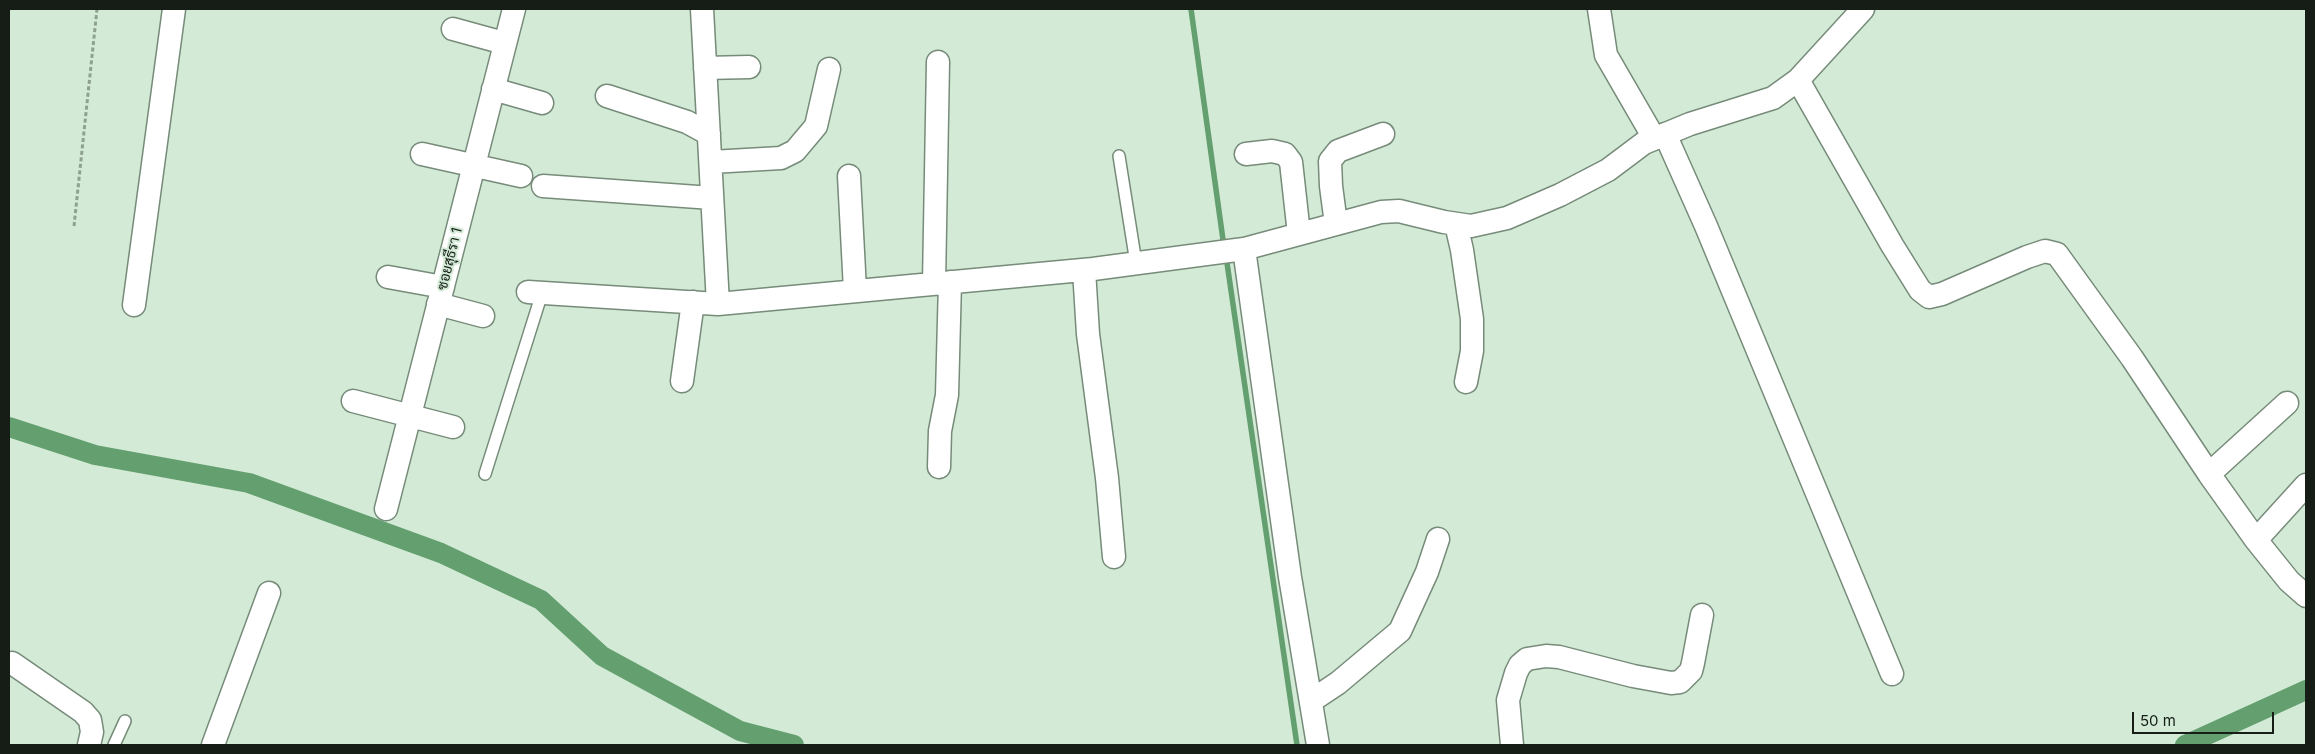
<!DOCTYPE html>
<meta charset="utf-8">
<style>
body{margin:0}
#map{position:relative;width:2315px;height:754px;overflow:hidden;background:#d3ebd6;font-family:Inter,sans-serif}
canvas{display:block}
.frame{position:absolute;inset:0;border:10px solid #151d16;pointer-events:none}
.scale{position:absolute;left:2132px;top:712px;width:142px;height:22px;box-sizing:border-box;border:2px solid #151d16;border-top:0;padding-left:6px;font-size:15px;line-height:18px;white-space:nowrap;color:#151d16;-webkit-text-stroke:4px #d3ebd6;paint-order:stroke}
</style>
<div id="map">
<canvas width="2315" height="754"></canvas>
<div class="frame"></div>
<div class="scale">50 m</div>
</div>
<script>
const ctx = document.querySelector('canvas').getContext('2d');
ctx.lineJoin = 'round';
const shape = rows => new Path2D(rows.map(r => 'M' + r).join(''));
function stroke(path, color, width, dash) { ctx.strokeStyle = color; ctx.lineWidth = width; ctx.lineCap = dash ? 'butt' : 'round'; ctx.setLineDash(dash || []); ctx.stroke(path); }
function drawText(font, color, halo, rows, align = 'center') {
  ctx.font = font + ' Inter,Sarabun,sans-serif'; ctx.lineWidth = 4; ctx.setLineDash([]); ctx.textBaseline = 'middle'; ctx.strokeStyle = halo; ctx.fillStyle = color; for (const [text, x, y, turn = 0] of rows) {
    ctx.save(); ctx.translate(x, y); ctx.rotate((+turn || 0) * Math.PI / 180); ctx.textAlign = isNaN(turn) ? turn : align; if (halo) ctx.strokeText(text, 0, 0); ctx.fillText(text, 0, 0); ctx.restore();
  }
}
const stream = shape([
 [1191,9,1224,247],
 [1226,256,1297,745]
]);
const canal = shape([
 [9,427,95,455,249,483,441,553,541,600,602,656,740,731,794,745],
 [2185,745,2306,690]
]);
const path = shape([
 [74,226,97,9]
]);
const service = shape([
 [1119,156,1136,263],
 [485,474,542,293],
 [114,745,125,721]
]);
const minor = shape([
 [702,9,718,304],
 [1599,9,1606,55,1654,138],
 [453,29,504,43],
 [705,68,749,67],
 [1798,80,1892,245,1920,290,1929,297,1942,294,2027,257,2045,251,2057,254,2132,358,2209,474,2256,540,2289,581,2306,596],
 [493,89,542,103],
 [607,96,687,122,709,134],
 [1665,134,1706,226,1892,674],
 [422,154,521,176],
 [1246,154,1272,151,1285,154,1291,162,1299,234],
 [711,162,781,158,795,151,816,126,829,69],
 [849,176,855,290],
 [543,186,712,198],
 [1336,224,1331,186,1330,161,1338,151,1383,134],
 [1456,224,1462,250,1472,319,1472,351,1466,382],
 [1244,249,1290,577,1318,745],
 [1084,270,1088,334,1107,478,1114,557],
 [388,277,443,287],
 [934,283,938,62],
 [528,292,718,304,1093,269,1244,249,1381,212,1399,211,1444,222,1471,226,1507,218,1560,195,1608,170,1644,143,1690,124,1773,98,1798,80,1863,9],
 [438,304,483,316],
 [134,305,174,9],
 [682,381,693,302],
 [353,401,453,427],
 [939,467,940,431,947,395,950,282],
 [2209,474,2287,403],
 [386,509,514,9],
 [2256,540,2306,485],
 [12,663,83,712,90,720,92,732,89,745],
 [1311,701,1338,683,1400,631,1427,572,1438,539],
 [213,745,269,593],
 [1512,745,1508,700,1516,673,1520,665,1527,659,1546,656,1559,657,1633,676,1671,683,1680,682,1691,671,1693,663,1702,615]
]);
const streetNames = [
 ["ซอยสุธีรา 1",450,259,-76]
];
stroke(stream, '#649f6f', 5.5);
stroke(canal, '#649f6f', 20);
stroke(service, '#768b79', 14);
stroke(minor, '#768b79', 25);
stroke(path, '#8ea090', 3, [4, 2.5]);
stroke(service, '#fff', 11);
stroke(minor, '#fff', 22);
drawText('14px', '#151d16', '#d3ebd6', streetNames);
</script>
